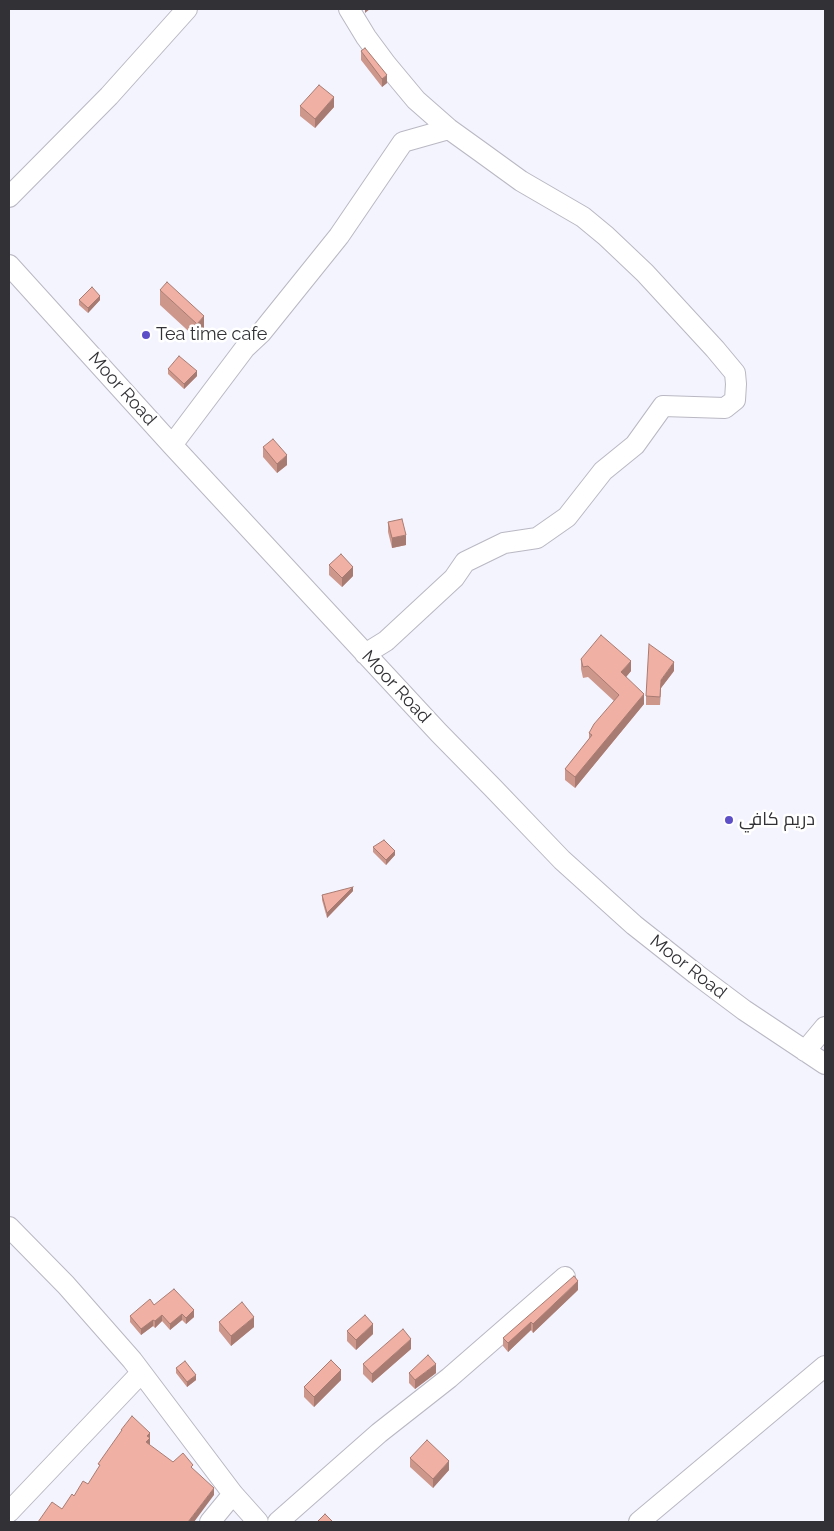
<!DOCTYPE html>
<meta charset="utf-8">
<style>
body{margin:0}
#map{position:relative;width:834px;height:1531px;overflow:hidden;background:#f4f4ff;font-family:Raleway,sans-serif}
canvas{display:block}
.frame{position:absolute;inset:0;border:10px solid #323236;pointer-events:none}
</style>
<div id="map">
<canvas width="834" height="1531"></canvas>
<div class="frame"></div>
</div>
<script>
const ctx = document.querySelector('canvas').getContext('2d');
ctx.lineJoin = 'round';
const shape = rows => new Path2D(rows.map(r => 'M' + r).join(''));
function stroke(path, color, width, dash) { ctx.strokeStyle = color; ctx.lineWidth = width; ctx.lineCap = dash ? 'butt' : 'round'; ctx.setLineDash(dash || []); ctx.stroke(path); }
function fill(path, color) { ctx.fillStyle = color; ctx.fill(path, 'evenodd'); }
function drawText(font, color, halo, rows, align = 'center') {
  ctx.font = font + ' Raleway,Cairo,sans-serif'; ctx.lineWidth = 5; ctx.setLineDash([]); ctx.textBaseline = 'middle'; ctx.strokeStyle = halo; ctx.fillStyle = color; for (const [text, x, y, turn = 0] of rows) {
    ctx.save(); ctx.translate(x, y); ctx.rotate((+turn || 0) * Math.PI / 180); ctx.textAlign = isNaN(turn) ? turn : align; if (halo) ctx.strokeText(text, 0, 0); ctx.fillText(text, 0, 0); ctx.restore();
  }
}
const minor = shape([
 [349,9,366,37,386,64,416,100,449,129,481,152,521,181,583,217,606,236,645,273,715,349,735,373,736,384,735,400,725,408,663,406,635,445,603,471,567,517,537,538,504,543,465,562,454,578,386,641,365,654],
 [9,197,109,96,187,9],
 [9,265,172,445,439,733,493,788,562,860,634,925,696,974,744,1010,825,1064],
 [172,445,245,348,261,333,339,236,403,142,449,129],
 [805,1051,825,1027],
 [9,1227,66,1285,132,1360,233,1494,258,1522],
 [9,1512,141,1373],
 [210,1522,233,1494],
 [278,1522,379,1433,449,1378,565,1277],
 [639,1522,825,1366]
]);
const wall = shape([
 [361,51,387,83,382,87,361,60],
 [300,106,334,107,315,128,300,116],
 [160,290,204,330,197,339,160,305],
 [79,300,100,300,88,313,79,305],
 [168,369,197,376,184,389,168,374],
 [263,447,287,465,277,473,263,457],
 [388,522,406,545,392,548,388,532],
 [329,565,353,576,342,587,329,575],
 [581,659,631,671,626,677,644,704,575,788,565,780,565,769,589,739,589,733,614,701,588,677,583,678,581,669],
 [674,671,661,688,660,705,646,705,646,696],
 [373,847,395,855,386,865,373,852],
 [353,891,327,918,322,900,322,895],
 [578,1290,533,1333,531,1330,508,1352,503,1346,503,1338],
 [154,1305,194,1317,186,1324,182,1320,170,1330,162,1321,155,1328,153,1326,141,1335,130,1322,130,1316],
 [219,1322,254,1327,231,1346,219,1331],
 [347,1331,373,1334,356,1350,347,1341],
 [411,1349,372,1383,363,1374,363,1364],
 [176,1368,196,1380,187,1387,176,1373],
 [409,1373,436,1373,415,1389,409,1383],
 [341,1380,314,1407,304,1397,304,1387],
 [410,1458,449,1470,433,1488,410,1467]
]);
const shadedWall = shape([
 [365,9,370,9,365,13],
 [387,75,387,83,382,87,382,79],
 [334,97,334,107,315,128,315,119],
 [100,296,100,300,88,313,88,308],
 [204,316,204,330,197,339,197,324],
 [197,371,197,376,184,389,184,384],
 [287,455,287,465,277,473,277,464],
 [406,535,406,545,392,548,392,538],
 [353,567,353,576,342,587,342,578],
 [631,661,631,671,621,683,621,672],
 [674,662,674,671,661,688,660,705,661,680],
 [644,694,644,704,575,788,575,777],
 [395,851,395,855,386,865,386,860],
 [353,887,353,891,327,918,327,913],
 [578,1281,578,1290,533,1333,533,1324],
 [194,1310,194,1317,186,1324,186,1318],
 [182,1314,182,1320,170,1330,170,1324],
 [162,1315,162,1321,155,1328,155,1321],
 [254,1317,254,1327,231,1346,231,1336],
 [153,1320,153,1326,141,1335,141,1329],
 [531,1322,531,1330,508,1352,508,1343],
 [373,1324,373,1334,356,1350,356,1340],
 [411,1339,411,1349,372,1383,372,1374],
 [436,1364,436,1373,415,1389,415,1380],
 [341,1370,341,1380,314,1407,314,1397],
 [196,1375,196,1380,187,1387,187,1382],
 [150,1433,150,1446,146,1450,147,1436],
 [449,1461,449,1470,433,1488,433,1479],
 [214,1488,214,1495,194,1522,188,1522]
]);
const building = shape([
 [365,48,387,75,382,79,361,51,365,48],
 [319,85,334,97,315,119,300,106,319,85],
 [167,282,204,316,197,324,160,290,167,282],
 [92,287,100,296,88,308,79,300,92,287],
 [179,356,197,371,184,384,168,369,179,356],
 [273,439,287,455,277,464,263,447,273,439],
 [402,519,406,535,392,538,388,522,402,519],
 [341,554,353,567,342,578,329,565,341,554],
 [601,635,631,661,621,672,644,694,575,777,565,769,592,735,589,733,594,724,619,695,588,666,583,667,581,659,601,635],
 [649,644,674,662,661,680,660,697,646,696,649,644],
 [384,840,395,851,386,860,373,847,384,840],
 [353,887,327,913,322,895,353,887],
 [574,1276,578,1281,533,1324,531,1322,508,1343,503,1338,574,1276],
 [174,1289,194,1310,186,1318,182,1314,170,1324,162,1315,155,1321,153,1320,141,1329,130,1316,150,1299,154,1305,174,1289],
 [242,1302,254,1317,231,1336,219,1322,242,1302],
 [365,1315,373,1324,356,1340,347,1331,365,1315],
 [403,1329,411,1339,372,1374,363,1364,403,1329],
 [428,1355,436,1364,415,1380,409,1373,428,1355],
 [331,1360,341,1370,314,1397,304,1387,331,1360],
 [185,1361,196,1375,187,1382,176,1368,185,1361],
 [132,1416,150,1433,147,1436,150,1438,146,1442,173,1462,183,1453,193,1465,191,1467,214,1488,188,1522,38,1522,52,1502,62,1509,72,1494,74,1496,83,1481,88,1484,100,1465,98,1464,122,1430,121,1430,132,1416],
 [427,1440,449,1461,433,1479,410,1458,427,1440],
 [325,1514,333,1522,317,1522,325,1514]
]);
const markers = [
 [146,335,5,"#5d4fc8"],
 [729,820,5,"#5d4fc8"]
];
const poiNames = [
 ["Tea time cafe",156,335],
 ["دريم كافي",739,820]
];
const streetNames = [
 ["Moor Road",122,389,48],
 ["Moor Road",396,687,47],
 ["Moor Road",688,967,38]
];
stroke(minor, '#b9b8c3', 22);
stroke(minor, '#fff', 20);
fill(wall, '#ce978c');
fill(shadedWall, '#a87b72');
fill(building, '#f0b0a3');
stroke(building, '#a87b72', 1);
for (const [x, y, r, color] of markers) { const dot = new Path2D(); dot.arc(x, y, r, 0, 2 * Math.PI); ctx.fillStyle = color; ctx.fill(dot); stroke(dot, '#fff', 2); }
drawText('18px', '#323236', '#fff', poiNames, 'left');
drawText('18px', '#323236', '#fff', streetNames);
</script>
